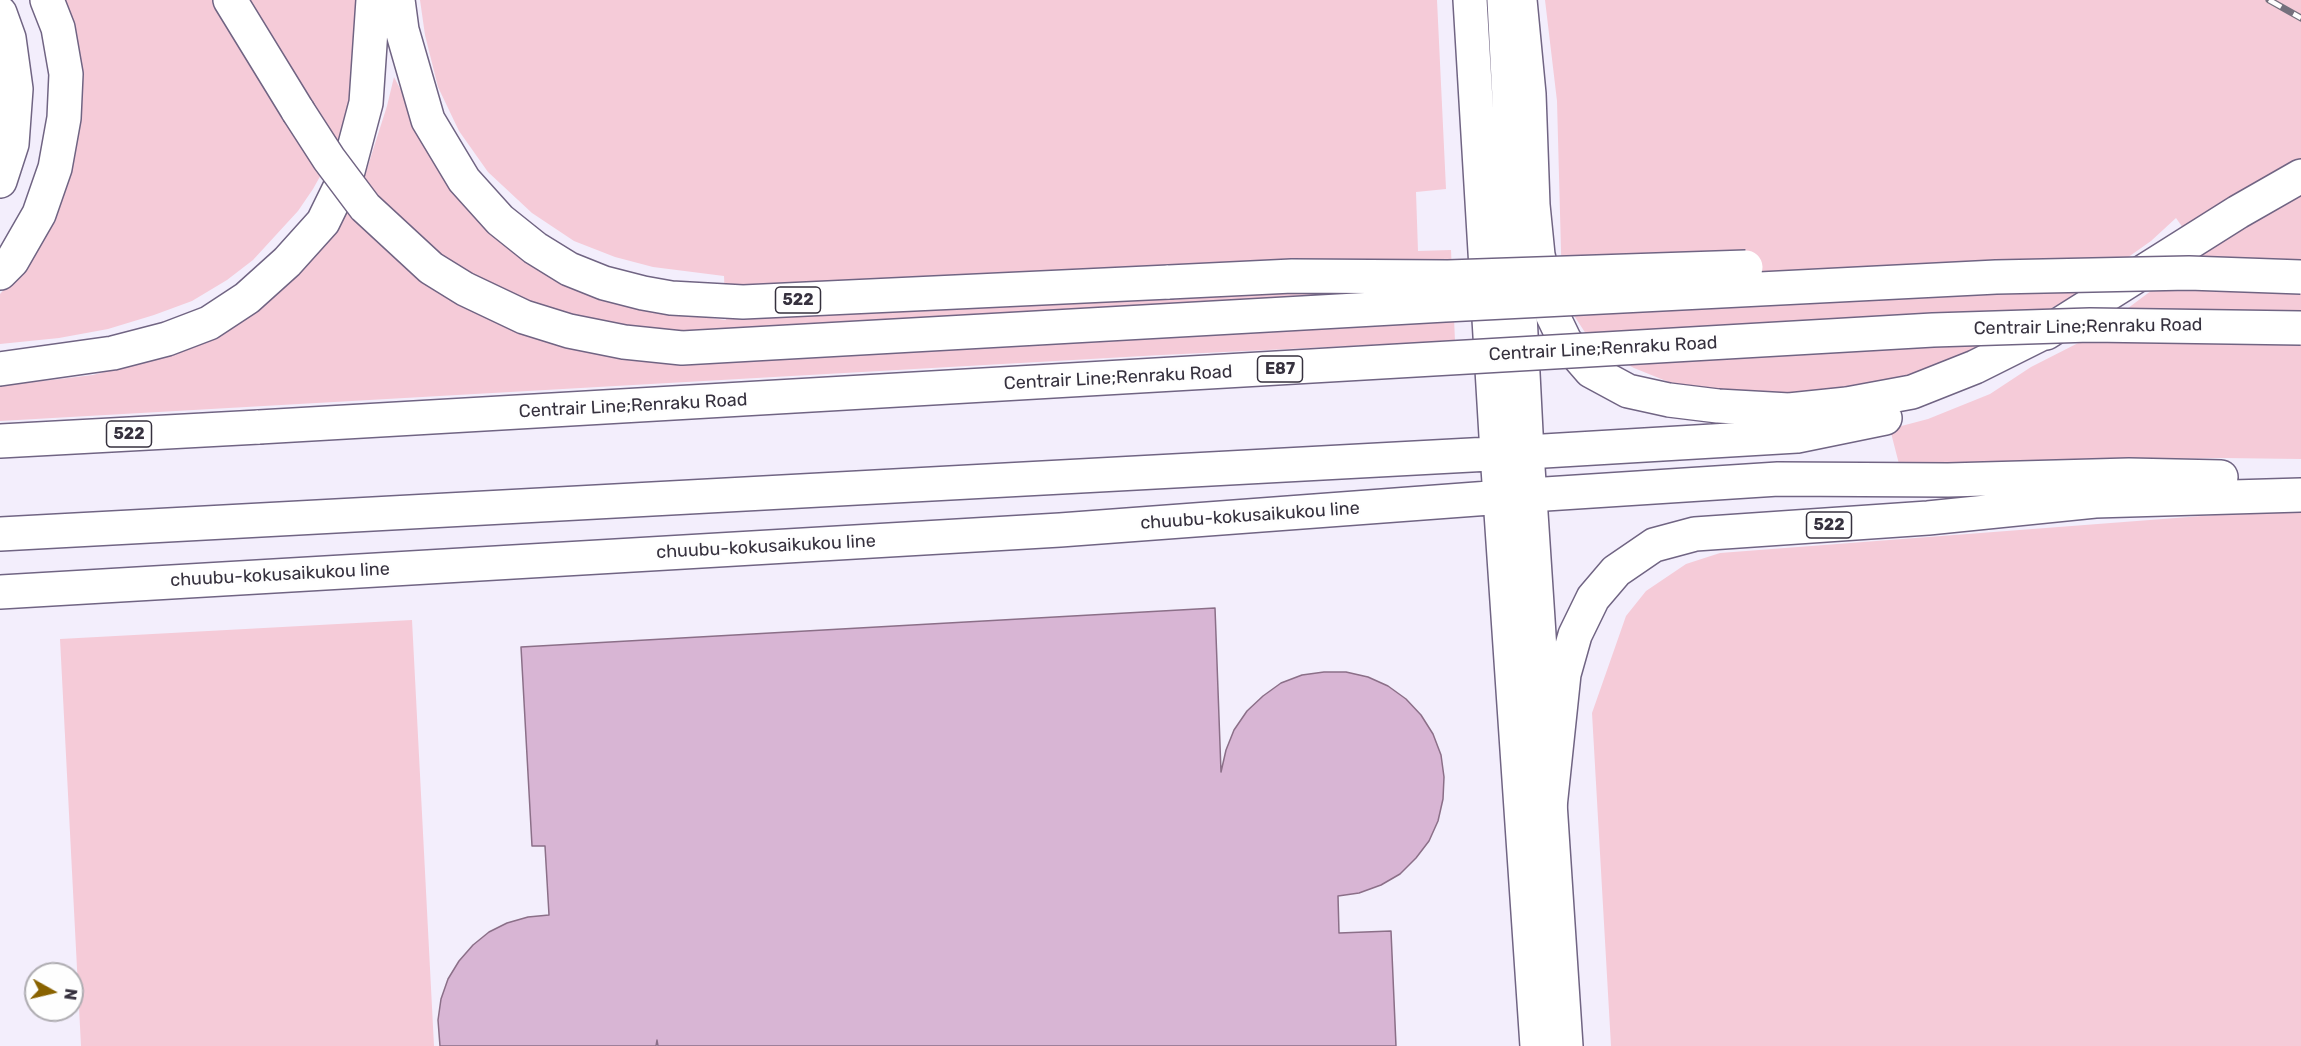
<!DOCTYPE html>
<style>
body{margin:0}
#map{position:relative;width:2301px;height:1046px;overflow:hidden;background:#f3eefc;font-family:Rubik,sans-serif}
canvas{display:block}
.north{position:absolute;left:24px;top:962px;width:60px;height:60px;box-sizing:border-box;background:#fefefe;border:2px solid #aeacb1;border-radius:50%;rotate:98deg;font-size:16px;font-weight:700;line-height:24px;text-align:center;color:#36313e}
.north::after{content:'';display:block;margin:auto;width:21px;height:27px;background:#896200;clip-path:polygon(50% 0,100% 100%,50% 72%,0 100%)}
</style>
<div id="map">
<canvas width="2301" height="1046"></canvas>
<div class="north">N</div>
</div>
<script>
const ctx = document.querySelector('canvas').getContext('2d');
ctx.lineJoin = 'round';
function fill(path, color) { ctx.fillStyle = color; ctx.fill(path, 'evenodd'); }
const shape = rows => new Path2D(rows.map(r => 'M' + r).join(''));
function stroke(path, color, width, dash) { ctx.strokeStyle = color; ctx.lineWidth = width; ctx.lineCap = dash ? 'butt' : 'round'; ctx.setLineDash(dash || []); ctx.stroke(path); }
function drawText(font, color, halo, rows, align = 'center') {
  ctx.font = font + ' Rubik,sans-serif'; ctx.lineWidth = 5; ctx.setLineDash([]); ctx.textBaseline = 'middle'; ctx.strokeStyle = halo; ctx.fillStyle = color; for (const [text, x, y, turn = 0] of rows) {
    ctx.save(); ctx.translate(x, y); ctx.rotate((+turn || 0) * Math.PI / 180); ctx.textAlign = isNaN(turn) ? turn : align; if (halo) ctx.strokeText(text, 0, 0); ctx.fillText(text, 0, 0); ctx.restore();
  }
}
const green = shape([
 [60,0,364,0,346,130,313,189,298,211,253,260,227,280,192,301,154,315,108,329,59,338,0,344,0,294,23,268,46,229],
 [420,0,1437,0,1446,189,1416,192,1418,251,1451,250,1455,341,1161,355,0,421,0,386,93,375,130,365,327,240,349,208,365,175,387,106,394,77,445,175,671,313,726,320,724,276,653,267,615,257,574,241,532,213,488,172,459,131,438,87,425,35],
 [1545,0,2301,0,2301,459,2222,458,1899,464,1890,429,1928,419,1990,394,2031,367,2088,338,2191,261,2200,252,2176,218,2151,241,2073,296,1968,355,1918,375,1836,393,1770,396,1676,385,1634,368,1613,357,1588,337,1573,314,1562,288,1557,101],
 [2301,512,2301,1046,1611,1046,1592,713,1626,616,1646,591,1686,564,1720,553,2241,513],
 [412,620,434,1046,81,1046,60,639]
]);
const building = shape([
 [1215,608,1221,772,1226,750,1234,730,1247,711,1263,696,1281,683,1302,675,1324,672,1346,672,1368,677,1388,686,1406,699,1421,715,1433,734,1441,755,1444,777,1443,799,1438,821,1429,841,1416,858,1400,874,1381,885,1359,893,1338,896,1339,933,1391,931,1396,1046,658,1046,657,1040,656,1046,440,1046,438,1020,441,999,448,979,459,961,473,945,489,932,507,923,528,917,549,915,545,846,532,846,521,647,1215,608]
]);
const street = shape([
 [0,13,9,38,16,89,12,144,0,181],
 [0,273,12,261,39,214,55,168,64,118,66,74,58,28,47,0],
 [0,369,113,353,167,339,209,323,247,298,287,262,323,222,348,171,366,103,373,0]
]);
const secondary = shape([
 [1470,0,1497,453,1537,1046],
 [1504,0,1527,452,1566,1046],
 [0,534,1527,452],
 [0,592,1060,530,1530,495]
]);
const highway = shape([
 [230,0,298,111],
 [398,0,402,30,428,120,464,180,500,220,535,248,569,269,604,283,643,293,671,298,743,302,1169,282],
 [1520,0,1529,94,1533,205,1538,255,1552,314,1565,341,1591,371,1628,391,1669,400,1718,406,1789,410,1847,404,1912,392,1975,367,2051,329],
 [2046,333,2238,212,2301,176],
 [0,441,259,427],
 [1527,452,1797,436,1885,418],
 [1530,495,1778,479,1948,480,2129,475,2221,477],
 [1550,807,1564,674,1575,635,1593,598,1616,571,1654,545,1695,534,1928,518,2095,501,2301,495]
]);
const rail = shape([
 [2269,0,2301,18]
]);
const highwayBridge = shape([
 [298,111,329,159,365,207,431,268,465,289,524,317,569,331,624,342,682,348,1445,305,1996,277,2189,273,2301,277],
 [1169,282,1292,276,1448,277,1746,267],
 [259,427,1933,330,2090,325,2301,328]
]);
const shields = [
 [798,300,45],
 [1280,369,45],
 [129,434,45],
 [1829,525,45]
];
const shieldNames = [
 ["522",798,300],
 ["E87",1280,369],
 ["522",129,434],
 ["522",1829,525]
];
const streetNames = [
 ["Centrair Line;Renraku Road",2088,327,-1],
 ["Centrair Line;Renraku Road",1603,349,-3],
 ["Centrair Line;Renraku Road",1118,378,-3],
 ["Centrair Line;Renraku Road",633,406,-3],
 ["chuubu-kokusaikukou line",1250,516,-4],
 ["chuubu-kokusaikukou line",766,547,-3],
 ["chuubu-kokusaikukou line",280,575,-3]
];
fill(green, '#f5cbd8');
fill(building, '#d8b5d4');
stroke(building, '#8b6f88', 1.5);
stroke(street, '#706483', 36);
stroke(secondary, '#706483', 36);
stroke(highway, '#706483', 36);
stroke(street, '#fff', 33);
stroke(secondary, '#fff', 33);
stroke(highway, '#fff', 33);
stroke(rail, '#75707d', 7);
stroke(rail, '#fefefe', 4.5, [14]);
stroke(highwayBridge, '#706483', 36, []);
stroke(highwayBridge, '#fff', 33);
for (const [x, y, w] of shields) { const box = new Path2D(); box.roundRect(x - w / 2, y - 13, w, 26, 4.5); ctx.fillStyle = '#fefefe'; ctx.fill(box); stroke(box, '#36313e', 1.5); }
drawText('bold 16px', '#36313e', null, shieldNames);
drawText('18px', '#36313e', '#fefefe', streetNames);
</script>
